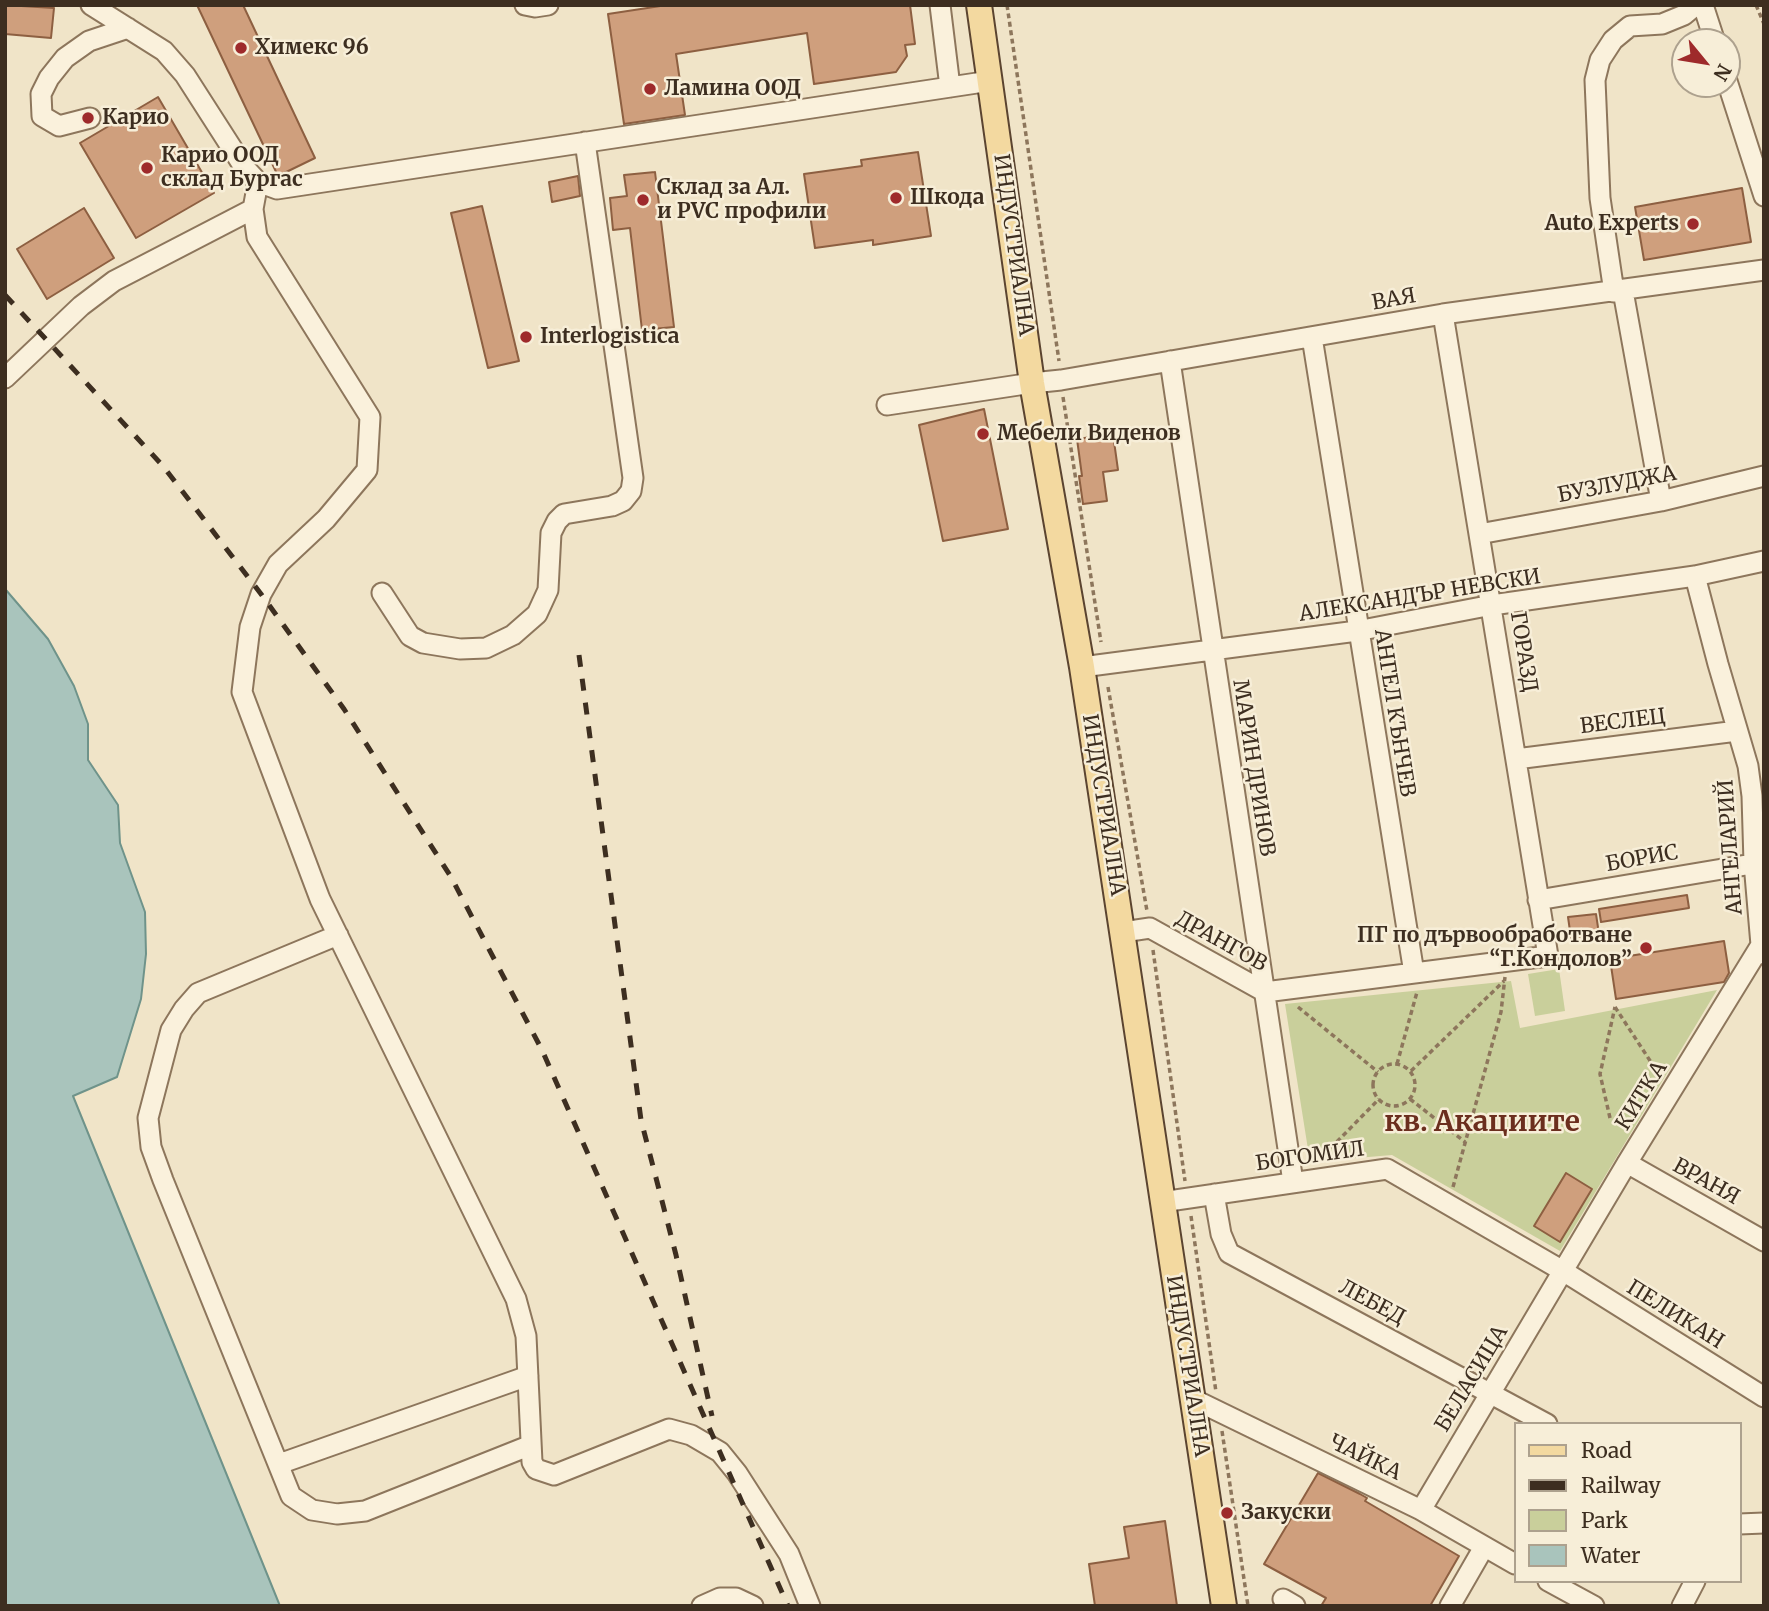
<!DOCTYPE html>
<meta charset="utf-8">
<style>
body{margin:0}
#map{position:relative;width:1769px;height:1611px;overflow:hidden;background:#f0e4c8;font-family:Merriweather,serif}
canvas{display:block}
.frame{position:absolute;inset:0;border:7px solid #3d2e20;pointer-events:none}
.legend{position:absolute;left:1514px;top:1422px;width:228px;height:161px;box-sizing:border-box;background:#f7eed8;border:2px solid #ada18e;margin:0;padding:9px 12px;list-style:none;font-size:21px;color:#3d2e20}
.legend li{display:flex;align-items:center;gap:14px;height:35px}
.legend b{width:35px;border:2px solid #ada18e}
.north{position:absolute;left:1671px;top:28px;width:70px;height:70px;box-sizing:border-box;background:#f7eed8;border:2px solid #ada18e;border-radius:50%;rotate:120deg;font-size:19px;font-weight:700;line-height:28px;text-align:center;color:#3d2e20}
.north::after{content:'';display:block;margin:auto;width:24px;height:32px;background:#9e2a2b;clip-path:polygon(50% 0,100% 100%,50% 72%,0 100%)}
</style>
<div id="map">
<canvas width="1769" height="1611"></canvas>
<div class="frame"></div>
<ul class="legend">
<li><b style="height:9px;background:#f3d9a0"></b>Road</li>
<li><b style="height:9px;background:#3d2e20"></b>Railway</li>
<li><b style="height:19px;background:#c9cf9b"></b>Park</li>
<li><b style="height:19px;background:#a9c4bc"></b>Water</li>
</ul>
<div class="north">N</div>
</div>
<script>
const ctx = document.querySelector('canvas').getContext('2d');
ctx.lineJoin = 'round';
function fill(path, color) { ctx.fillStyle = color; ctx.fill(path, 'evenodd'); }
const shape = rows => new Path2D(rows.map(r => 'M' + r).join(''));
function stroke(path, color, width, dash) { ctx.strokeStyle = color; ctx.lineWidth = width; ctx.lineCap = dash ? 'butt' : 'round'; ctx.setLineDash(dash || []); ctx.stroke(path); }
function drawText(font, color, halo, rows, align = 'center') {
  ctx.font = font + ' Merriweather,serif'; ctx.lineWidth = 5; ctx.setLineDash([]); ctx.textBaseline = 'middle'; ctx.strokeStyle = halo; ctx.fillStyle = color; for (const [text, x, y, turn = 0] of rows) {
    ctx.save(); ctx.translate(x, y); ctx.rotate((+turn || 0) * Math.PI / 180); ctx.textAlign = isNaN(turn) ? turn : align; if (halo) ctx.strokeText(text, 0, 0); ctx.fillText(text, 0, 0); ctx.restore();
  }
}
const green = shape([
 [1559,969,1565,1011,1535,1016,1528,974],
 [1511,981,1520,1028,1717,990,1560,1251,1392,1155,1310,1162,1285,1004]
]);
const water = shape([
 [6,590,48,639,74,686,88,724,88,760,118,805,120,843,145,912,146,954,141,999,117,1077,73,1096,280,1606,5,1606,6,590]
]);
const building = shape([
 [5,5,54,8,51,38,5,34,5,5],
 [197,5,243,5,315,158,278,176,197,5],
 [667,5,910,5,915,44,905,45,907,56,896,72,814,84,807,33,676,54,685,115,624,124,608,14,667,5],
 [158,97,214,193,136,238,80,143,158,97],
 [918,152,931,236,873,245,873,240,815,248,804,174,862,166,861,160,918,152],
 [655,172,674,327,642,330,630,228,613,230,610,198,627,196,624,175,655,172],
 [578,176,580,196,552,202,549,182,578,176],
 [1742,188,1751,242,1644,260,1635,207,1742,188],
 [482,206,519,361,488,368,451,213,482,206],
 [84,208,114,258,47,299,17,249,84,208],
 [984,409,1008,529,943,541,919,425,984,409],
 [1113,434,1118,470,1103,472,1107,501,1083,504,1079,476,1082,476,1077,439,1113,434],
 [1687,895,1689,908,1601,922,1599,909,1687,895],
 [1596,914,1599,934,1571,938,1568,917,1596,914],
 [1724,941,1729,973,1724,982,1616,999,1610,959,1724,941],
 [1566,1173,1592,1189,1560,1242,1534,1226,1566,1173],
 [1318,1473,1360,1494,1367,1498,1365,1501,1459,1556,1430,1606,1321,1606,1326,1598,1264,1564,1318,1473],
 [1165,1521,1177,1606,1095,1606,1089,1564,1129,1558,1124,1527,1165,1521]
]);
const path = shape([
 [1007,5,1059,361],
 [1756,5,1764,24],
 [1063,397,1101,642],
 [1108,687,1147,911],
 [1153,950,1185,1181],
 [1298,1007,1378,1072],
 [1615,1007,1660,1076],
 '1373 1085a21 21 0 1 1 42 0a21 21 0 1 1-42 0Z',
 [1397,1064,1417,992],
 [1411,1071,1504,981],
 [1410,1099,1465,1142],
 [1610,1118,1600,1074,1615,1007],
 [1319,1160,1379,1099],
 [1453,1187,1501,1012,1505,977],
 [1191,1216,1216,1392],
 [1222,1431,1248,1606]
]);
const minor = shape([
 [91,5,164,51,185,75,244,167,258,182,277,189,990,81],
 [525,5,535,7,548,5],
 [940,5,950,87],
 [1703,5,1715,42],
 [1727,81,1764,196],
 [90,118,59,126,42,116,41,94,49,78,65,58,89,41,128,28],
 [258,182,253,209,257,237,370,417,367,470,326,519,278,564,261,594,250,627,242,692,320,899,516,1299,526,1336,532,1462,536,1469,554,1475,669,1429,691,1435,720,1452,737,1473,789,1554,810,1606],
 [1623,291,1661,501],
 [1614,292,1600,198,1595,80,1600,60,1613,40,1630,26,1662,24,1684,15,1696,5],
 [1312,337,1414,973],
 [1170,361,1293,1182],
 [5,378,81,306,114,281,253,209],
 [887,405,1032,383,1061,380,1443,314,1764,270],
 [1479,534,1661,501,1764,476],
 [1695,576,1718,664,1748,766,1752,796,1754,863,1761,945,1764,954],
 [382,593,410,636,423,643,460,649,486,648,513,635,537,614,548,590,551,533,557,521,564,514,612,506,623,501,631,491,633,478,585,142],
 [1082,667,1357,631,1492,605,1695,576,1764,561],
 [1516,759,1737,731],
 [1538,900,1764,862],
 [1123,932,1150,928,1265,992,1548,956,1443,314],
 [338,935,198,993,184,1009,171,1030,148,1118,151,1147,163,1180,291,1496,312,1510,337,1514,365,1511,531,1445],
 [1627,1163,1764,1241],
 [1214,1194,1221,1234,1229,1253,1547,1424],
 [1162,1202,1387,1169,1563,1271,1764,1397],
 [1193,1399,1421,1510,1515,1564],
 [279,1464,528,1376],
 [1421,1510,1627,1163,1761,945],
 [1739,1524,1764,1523],
 [1548,1581,1594,1606],
 [1283,1599,1295,1606],
 [702,1606,720,1598,736,1598,753,1606],
 [1450,1606,1484,1547],
 [1682,1606,1695,1581]
]);
const major = shape([
 [979,5,1032,383,1082,667,1224,1606]
]);
const rail = shape([
 [5,295,163,466,261,594,344,709,451,877,542,1050,788,1606],
 [579,655,641,1120,676,1255,712,1416]
]);
const markers = [
 [241,48,7,"#9e2a2b"],
 [650,89,7,"#9e2a2b"],
 [88,118,7,"#9e2a2b"],
 [147,168,7,"#9e2a2b"],
 [896,198,7,"#9e2a2b"],
 [643,200,7,"#9e2a2b"],
 [1693,224,7,"#9e2a2b"],
 [526,337,7,"#9e2a2b"],
 [983,434,7,"#9e2a2b"],
 [1646,948,7,"#9e2a2b"],
 [1227,1513,7,"#9e2a2b"]
];
const poiNames = [
 ["Химекс 96",255,48],
 ["Ламина ООД",664,89],
 ["Карио",102,118],
 ["Карио ООД",161,156],
 ["склад Бургас",161,180],
 ["Склад за Ал.",657,188],
 ["и PVC профили",657,212],
 ["Шкода",910,198],
 ["Auto Experts",1679,224,"right"],
 ["Interlogistica",540,337],
 ["Мебели Виденов",997,434],
 ["ПГ по дървообработване",1632,936,"right"],
 ["“Г.Кондолов”",1632,960,"right"],
 ["Закуски",1241,1513]
];
const streetNames = [
 ["ИНДУСТРИАЛНА",1013,245,82],
 ["ВАЯ",1394,300,-10],
 ["БУЗЛУДЖА",1617,485,-11],
 ["АЛЕКСАНДЪР НЕВСКИ",1420,596,-9],
 ["ГОРАЗД",1523,652,81],
 ["АНГЕЛ КЪНЧЕВ",1394,713,81],
 ["ВЕСЛЕЦ",1623,722,-7],
 ["МАРИН ДРИНОВ",1253,768,81],
 ["ИНДУСТРИАЛНА",1103,805,81],
 ["АНГЕЛАРИЙ",1731,847,-94],
 ["БОРИС",1642,859,-10],
 ["ДРАНГОВ",1221,942,29],
 ["КИТКА",1642,1096,-58],
 ["БОГОМИЛ",1310,1157,-8],
 ["ВРАНЯ",1706,1182,29],
 ["ЛЕБЕД",1372,1303,28],
 ["ПЕЛИКАН",1675,1315,32],
 ["ИНДУСТРИАЛНА",1187,1366,81],
 ["БЕЛАСИЦА",1472,1379,-59],
 ["ЧАЙКА",1365,1458,26]
];
const districtNames = [
 ["кв. Акациите",1482,1123]
];
fill(green, '#c9cf9b');
fill(water, '#a9c4bc');
stroke(water, '#6f938a', 2);
fill(building, '#cf9f7d');
stroke(building, '#8d5f41', 2);
stroke(minor, '#8d765c', 23);
stroke(major, '#5b4430', 28);
stroke(path, '#8d765c', 3.5, [5, 3.5]);
stroke(minor, '#faf1dc', 19);
stroke(major, '#f3d9a0', 24);
stroke(rail, '#3d2e20', 5, [12, 12]);
for (const [x, y, r, color] of markers) { const dot = new Path2D(); dot.arc(x, y, r, 0, 2 * Math.PI); ctx.fillStyle = color; ctx.fill(dot); stroke(dot, '#f7eed8', 2.5); }
drawText('bold 21px', '#3d2e20', '#f7eed8', poiNames, 'left');
drawText('21px', '#3d2e20', '#f7eed8', streetNames);
drawText('bold 28px', '#6b2e1e', '#f7eed8', districtNames);
</script>
